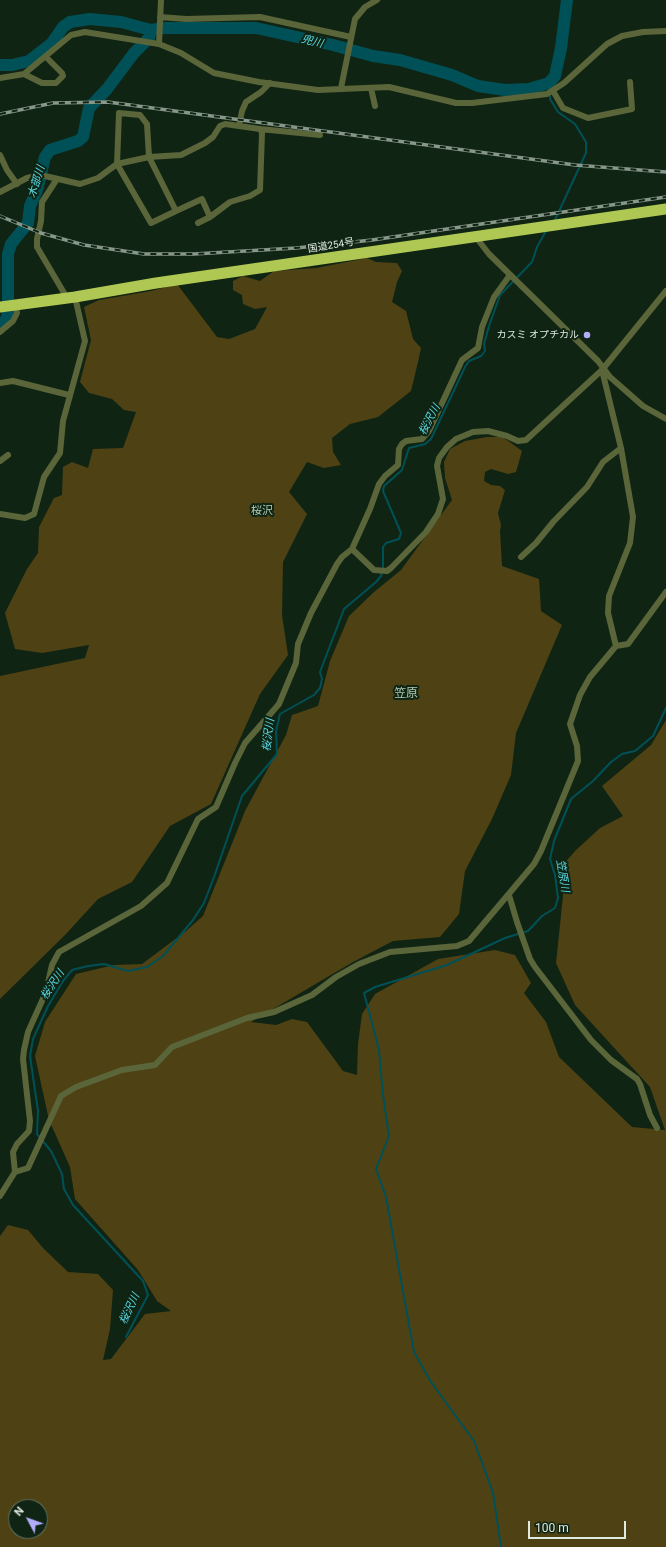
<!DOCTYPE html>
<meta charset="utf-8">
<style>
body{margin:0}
#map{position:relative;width:666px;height:1547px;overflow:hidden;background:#102413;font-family:Roboto,sans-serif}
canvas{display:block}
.north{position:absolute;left:8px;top:1499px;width:40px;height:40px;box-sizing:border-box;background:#102413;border:1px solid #637465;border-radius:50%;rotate:311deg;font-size:11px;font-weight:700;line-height:16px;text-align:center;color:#dfebe0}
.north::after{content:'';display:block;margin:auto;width:14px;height:18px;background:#b1adfa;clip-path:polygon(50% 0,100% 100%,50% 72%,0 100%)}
.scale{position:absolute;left:528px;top:1521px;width:98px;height:18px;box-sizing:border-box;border:2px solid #dfebe0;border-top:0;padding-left:5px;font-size:12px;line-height:14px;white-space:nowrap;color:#dfebe0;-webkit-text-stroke:3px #102413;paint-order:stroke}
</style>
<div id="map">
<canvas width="666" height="1547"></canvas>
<div class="north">N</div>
<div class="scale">100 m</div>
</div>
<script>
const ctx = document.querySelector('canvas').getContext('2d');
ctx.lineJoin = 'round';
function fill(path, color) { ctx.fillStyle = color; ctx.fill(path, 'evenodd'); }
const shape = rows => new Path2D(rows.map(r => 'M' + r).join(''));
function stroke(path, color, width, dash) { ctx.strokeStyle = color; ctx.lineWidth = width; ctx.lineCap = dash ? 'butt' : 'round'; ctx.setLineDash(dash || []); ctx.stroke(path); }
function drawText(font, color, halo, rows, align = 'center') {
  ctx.font = font + ' Roboto,"Noto Sans JP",sans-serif'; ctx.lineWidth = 4; ctx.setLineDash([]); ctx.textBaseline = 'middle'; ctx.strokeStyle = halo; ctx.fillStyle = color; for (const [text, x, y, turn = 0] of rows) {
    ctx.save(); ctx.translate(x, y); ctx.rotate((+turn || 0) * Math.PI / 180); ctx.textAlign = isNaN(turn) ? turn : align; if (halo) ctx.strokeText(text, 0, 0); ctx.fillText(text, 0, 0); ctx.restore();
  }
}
const green = shape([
 [367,258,376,262,397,263,402,271,397,282,392,302,406,311,413,339,421,348,418,362,411,391,378,417,350,424,332,438,333,452,341,465,324,468,307,462,289,492,307,514,283,562,282,615,288,655,260,694,211,804,170,826,132,882,98,899,66,934,0,999,0,676,85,658,89,645,42,653,15,649,5,613,27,569,38,553,39,527,54,498,62,495,63,467,72,462,88,468,93,449,123,448,136,412,124,410,112,399,89,393,80,382,91,340,84,307,99,300,151,291,177,284,217,337,229,339,255,329,267,307,255,309,243,304,242,295,233,290,233,281,243,276,260,281,274,271,316,268],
 [487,437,500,437,507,440,522,451,516,472,508,474,491,469,485,472,484,481,491,485,500,486,505,490,498,513,501,525,500,531,502,566,539,579,541,611,562,625,516,733,511,775,492,819,465,871,459,914,440,937,393,941,353,962,251,1022,276,1025,292,1019,307,1022,343,1071,357,1075,358,1044,362,1014,375,994,438,959,495,950,515,955,531,983,524,993,546,1022,559,1057,632,1127,665,1130,650,1087,575,1005,556,963,563,896,562,866,576,850,600,828,623,816,602,786,651,745,666,720,666,1547,0,1547,0,1236,8,1225,28,1230,43,1248,68,1272,98,1274,113,1290,110,1329,103,1360,111,1359,145,1314,171,1311,157,1301,138,1270,75,1199,70,1167,49,1120,35,1056,45,1022,76,974,114,965,142,964,186,931,203,916,245,811,286,735,292,715,318,706,330,661,349,616,374,592,401,570,452,500,445,478,444,462,450,449,465,441],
 [16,1507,40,1507,40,1531,16,1531]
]);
const stream = shape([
 [549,83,550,99,558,112,575,124,586,142,586,153,554,222],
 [126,1337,148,1295,143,1281,73,1205,64,1189,62,1174,51,1151,37,1134,38,1111,30,1056,33,1039,48,1006,63,981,72,970,88,966,104,964,128,971,147,967,163,956,193,920,204,903,214,877,242,796,277,754,276,731,280,714,314,695,320,688,322,679,320,672,344,609,376,582,381,576,383,567,383,547,386,543,399,539,401,533,383,491,384,486,402,470,409,448,425,444,431,439,465,367,469,361,481,356,485,351,484,344,489,326,500,295,532,262,537,247,546,231],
 [501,1547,493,1493,474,1441,431,1382,414,1352,386,1197,376,1169,389,1136,383,1095,379,1050,364,993,375,987,447,965,505,938,528,931,542,916,555,908,558,898,555,875,550,859,554,841,571,799,593,781,611,762,622,754,635,751,653,736,666,708]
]);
const river = shape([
 [0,65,12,65,29,61,52,43,63,27,70,22,90,19,121,22,151,30,164,28,256,28,333,45,373,56,400,60,452,75,478,86,505,90,529,89,549,83,555,76,561,48,567,0],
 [8,302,8,254,11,244,28,223,30,206,37,190,45,157,50,150,78,141,83,137,89,108,107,89,134,53,149,38,151,30],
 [0,326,6,320,8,313]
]);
const street = shape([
 [160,17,186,19,260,17,351,37],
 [159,44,161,0],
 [24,74,42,83,56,83,63,76,62,73,46,57],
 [0,78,24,74,71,35,85,32,159,44,181,53,214,73,259,82,318,90,389,87,456,103,472,103,547,94,564,83,607,44,622,36,643,32,666,31],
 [341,88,355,19,365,7,377,0],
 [371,88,375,106],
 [553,91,563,108,588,118,632,109,630,82],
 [119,113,140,115,147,124,149,157,176,211,151,223,117,164,119,113],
 [260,129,320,135],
 [0,155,7,170,17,184],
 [57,179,42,202,41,221,37,239,37,247,67,298],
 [0,192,27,178,36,176,45,176,80,184,98,178,117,164,149,157,181,155,205,143,213,137,220,126,225,124,239,126,242,111,246,102,261,92,270,83],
 [176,211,202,199,210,217,198,223],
 [210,217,230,202,250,196,260,190,262,133,260,129,239,126],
 [475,236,489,254,598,361,610,377,643,406,666,419],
 [0,332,13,321,17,313,16,305],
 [602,370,621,448,633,517,630,543,609,596,608,613,616,646],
 [0,383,13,381,69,395],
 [0,461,8,455],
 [0,514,25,518,34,514,44,477,60,453,63,421,85,341,75,297],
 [352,549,374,570,387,571,391,568,426,532,438,514,443,499,437,466,439,458,447,447,456,439,473,432,488,431,507,436,518,441,526,440,602,370,666,291],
 [521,557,536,543,554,521,587,487,603,462,621,448],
 [509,895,517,922,530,959,535,967,591,1040,611,1060,637,1079,640,1084,650,1115,657,1128],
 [15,1172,28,1168,61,1096,76,1087,122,1070,155,1065,172,1047,247,1018,274,1012,312,995,336,977,359,964,390,952,457,946,469,941,534,864,541,851,578,761,577,746,570,724,580,695,590,677,616,646,628,644,666,592],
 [0,1196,15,1172,13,1152,17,1144,29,1131,30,1121,23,1059,24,1050,28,1032,46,992,52,965,59,952,141,906,167,883,198,819,216,807,235,763,245,743,279,704,296,663,298,644,311,613,337,564,342,557,352,549,370,509,379,484,385,476,398,465,399,449,402,444,406,441,422,439,429,431,462,360,478,348,482,327,494,297,510,275]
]);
const highway = shape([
 [0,307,75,297,156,283,666,209]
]);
const rail = shape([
 [0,114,53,103,108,102,575,165,666,172],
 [0,216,41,233,84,245,144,254,194,254,296,248,372,240,666,197]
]);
const markers = [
 [587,335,4,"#b1adfa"]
];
const streetNames = [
 ["国道254号",331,246,-9]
];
const poiNames = [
 ["カスミ オプチカル",579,335]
];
const waterNames = [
 ["兜川",312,42,14],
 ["木部川",37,182,-73],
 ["桜沢川",430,420,-62],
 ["桜沢川",269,735,-83],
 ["笠原川",562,876,81],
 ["桜沢川",53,985,-56],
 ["桜沢川",130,1309,-65]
];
const neighbourhoodNames = [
 ["桜沢",262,511]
];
const quarterNames = [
 ["笠原",406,694]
];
fill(green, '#4e4114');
stroke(stream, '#005157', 2);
stroke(river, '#005157', 12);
stroke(street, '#5a653a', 6);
stroke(highway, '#afc854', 11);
stroke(rail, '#879789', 3.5);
stroke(rail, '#102413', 2, [6]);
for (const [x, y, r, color] of markers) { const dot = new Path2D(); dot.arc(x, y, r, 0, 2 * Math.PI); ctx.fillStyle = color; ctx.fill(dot); stroke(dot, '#102413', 1.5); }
drawText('10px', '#dfebe0', '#102413', streetNames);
drawText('10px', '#dfebe0', '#102413', poiNames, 'right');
drawText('italic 11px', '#57dae6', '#102413', waterNames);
drawText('11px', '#b0c8b2', '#102413', neighbourhoodNames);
drawText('12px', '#b0c8b2', '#102413', quarterNames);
</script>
